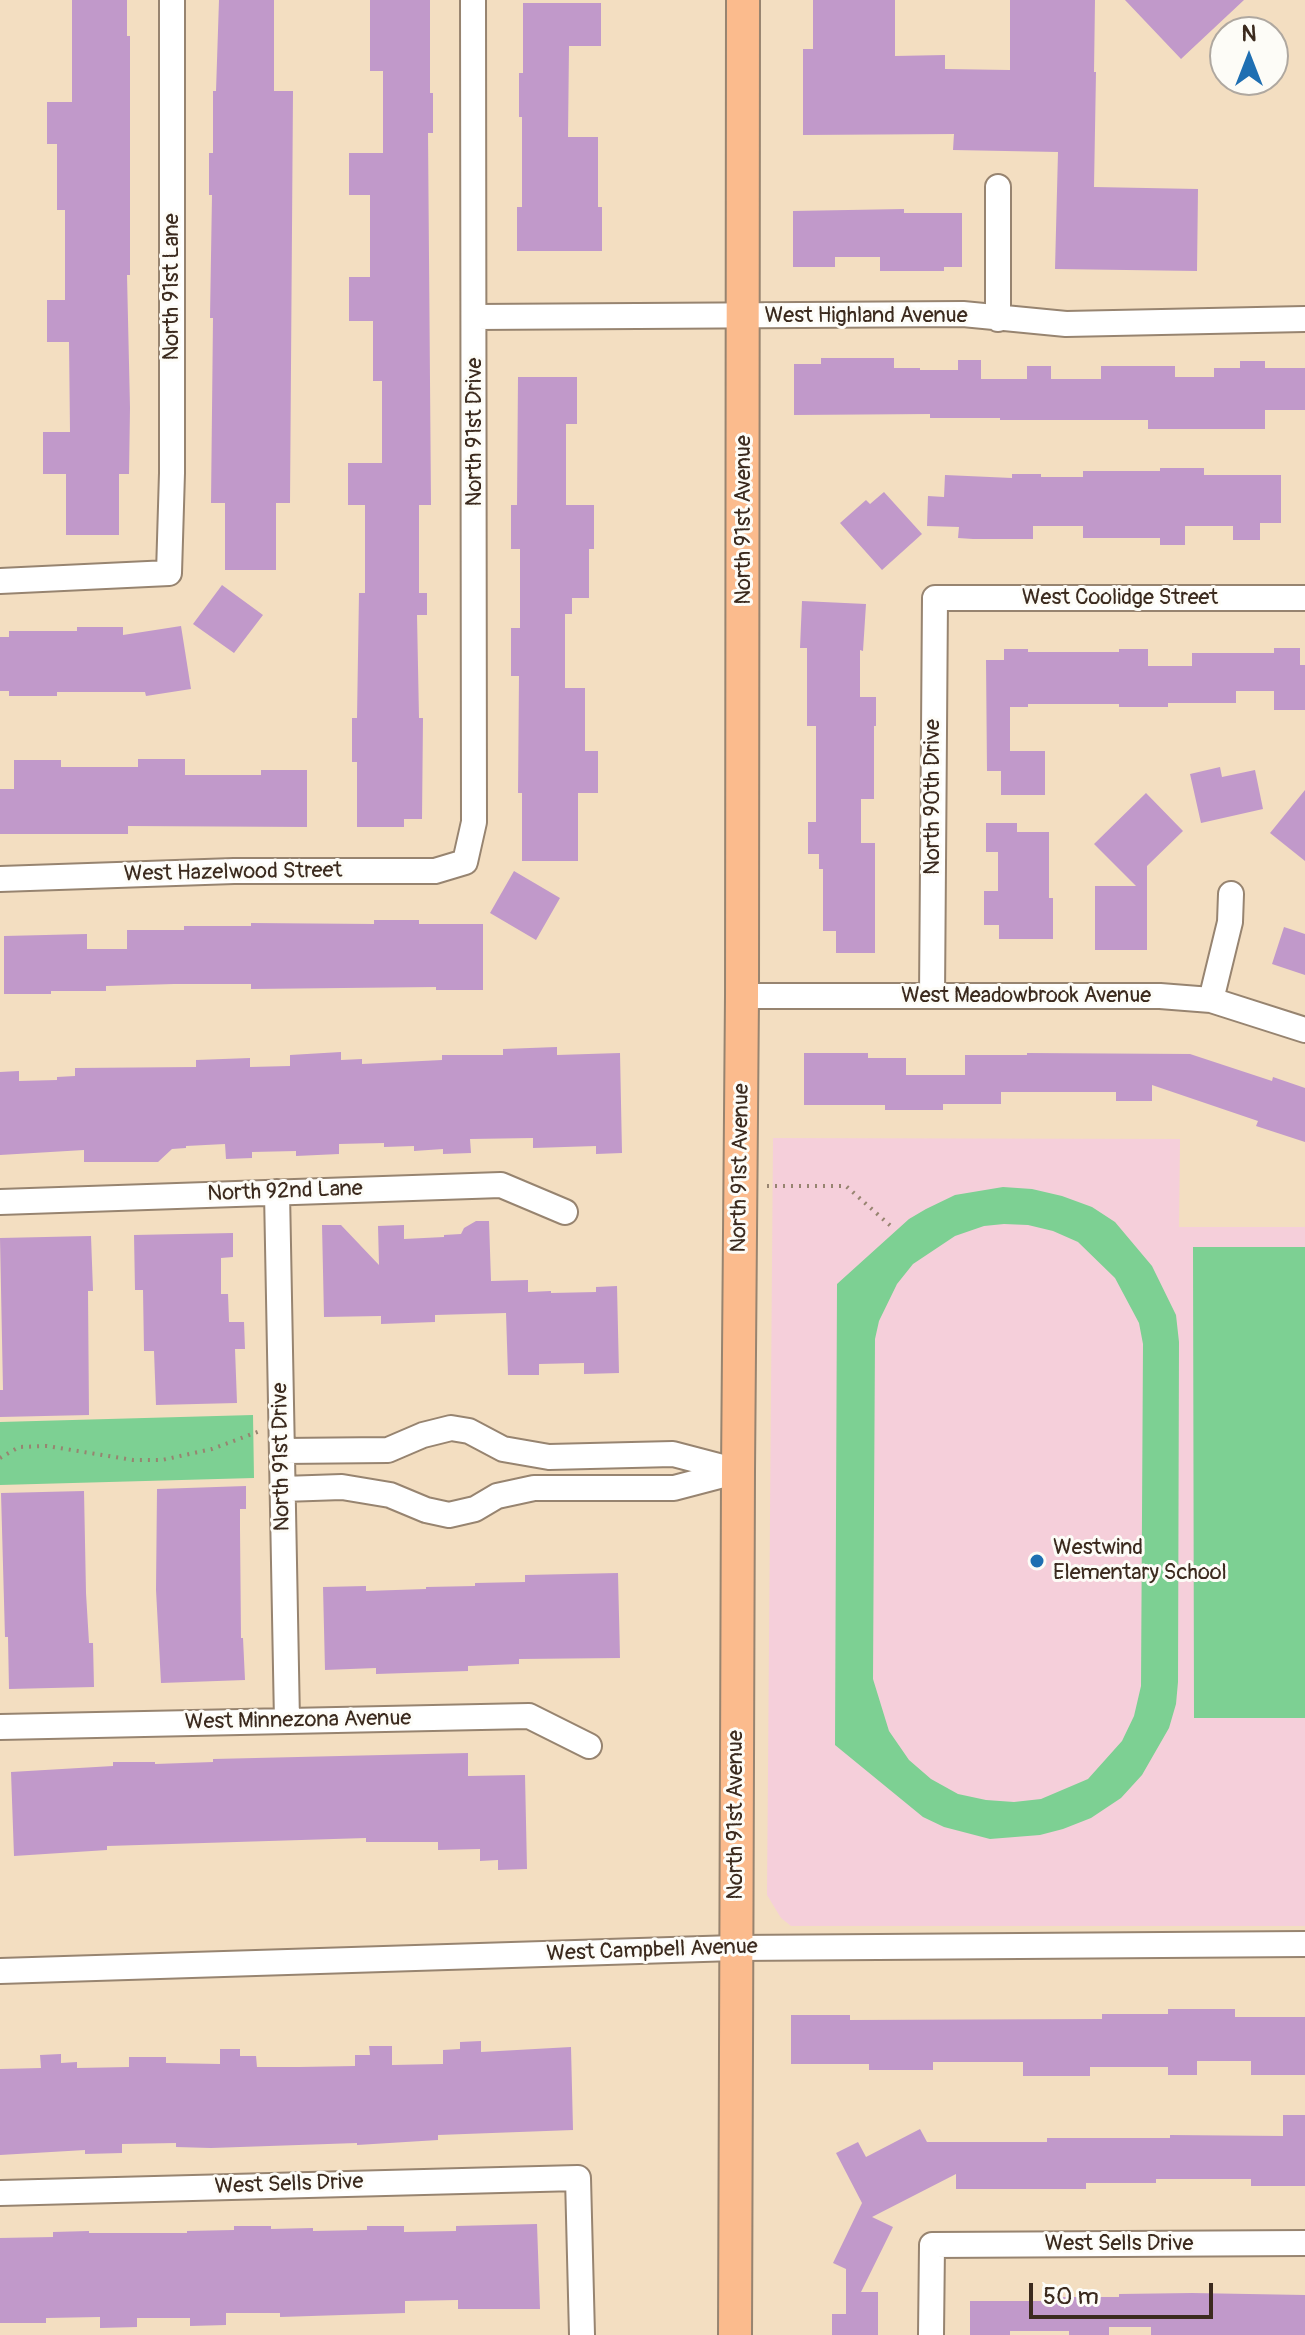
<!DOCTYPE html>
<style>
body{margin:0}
#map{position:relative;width:1305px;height:2335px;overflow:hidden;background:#f3dec1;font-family:Pangolin,sans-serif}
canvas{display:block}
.north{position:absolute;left:1209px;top:16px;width:80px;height:80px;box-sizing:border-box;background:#fdfcf7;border:2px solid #afa8a0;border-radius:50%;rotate:0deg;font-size:22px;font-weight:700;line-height:32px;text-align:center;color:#3b2a1e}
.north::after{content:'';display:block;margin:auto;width:28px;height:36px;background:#1f6fb2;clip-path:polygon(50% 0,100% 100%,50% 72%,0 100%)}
.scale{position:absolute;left:1029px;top:2283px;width:184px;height:36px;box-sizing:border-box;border:4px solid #3b2a1e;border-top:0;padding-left:10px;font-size:24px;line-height:28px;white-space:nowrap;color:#3b2a1e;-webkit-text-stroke:6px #fdfcf7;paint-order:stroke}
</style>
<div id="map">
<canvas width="1305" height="2335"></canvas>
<div class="north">N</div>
<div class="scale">50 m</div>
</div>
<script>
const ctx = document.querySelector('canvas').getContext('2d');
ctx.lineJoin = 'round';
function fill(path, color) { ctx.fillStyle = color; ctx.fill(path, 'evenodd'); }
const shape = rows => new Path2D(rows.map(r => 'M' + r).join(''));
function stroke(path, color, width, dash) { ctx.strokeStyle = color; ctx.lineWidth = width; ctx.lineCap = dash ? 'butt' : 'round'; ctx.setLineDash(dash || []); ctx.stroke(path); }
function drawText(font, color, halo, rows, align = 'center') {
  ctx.font = font + ' Pangolin,sans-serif'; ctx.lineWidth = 6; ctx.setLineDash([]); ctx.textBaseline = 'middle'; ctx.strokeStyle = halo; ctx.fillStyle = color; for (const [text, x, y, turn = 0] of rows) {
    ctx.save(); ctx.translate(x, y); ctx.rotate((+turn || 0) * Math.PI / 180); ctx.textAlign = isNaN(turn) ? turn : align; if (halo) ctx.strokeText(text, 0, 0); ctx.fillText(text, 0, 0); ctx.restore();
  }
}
const built = shape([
 [773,1138,1180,1139,1179,1227,1305,1227,1305,1926,791,1926,781,1918,767,1895]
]);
const green = shape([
 [1003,1187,1032,1189,1062,1196,1092,1207,1115,1222,1152,1266,1176,1315,1179,1342,1178,1682,1176,1704,1169,1728,1142,1775,1121,1798,1091,1818,1063,1829,1040,1835,990,1839,944,1827,923,1817,835,1745,837,1284,909,1219,926,1209,955,1195],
 [1004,1224,1028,1225,1053,1231,1078,1242,1115,1278,1139,1323,1143,1344,1141,1686,1134,1716,1122,1741,1088,1779,1041,1799,1014,1802,986,1800,958,1794,931,1779,909,1760,889,1731,873,1679,875,1339,879,1321,897,1284,913,1264,955,1236,984,1226],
 [1193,1247,1305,1247,1305,1718,1194,1718],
 [253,1415,254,1478,0,1485,0,1422]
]);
const building = shape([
 [72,0,127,0,127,36,130,36,130,275,127,275,130,408,129,474,119,474,119,535,66,535,66,474,43,474,43,432,70,432,69,342,47,342,47,300,65,300,65,210,57,210,57,144,47,144,47,102,72,102],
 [219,0,274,0,274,91,293,91,290,503,276,503,276,570,225,570,225,503,211,503,213,318,210,318,212,195,209,195,209,153,213,153,213,91,216,91],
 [370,0,430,0,430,93,433,93,433,133,428,133,431,505,419,505,419,593,427,593,427,615,417,615,419,718,423,718,422,819,404,819,404,827,357,827,357,762,352,762,352,718,357,718,359,593,365,593,365,505,348,505,348,463,382,463,382,381,373,381,373,321,349,321,349,277,370,277,370,195,349,195,349,153,383,153,383,71,370,71],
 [813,0,895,0,895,56,945,55,945,69,1010,70,1010,0,1095,0,1094,72,1096,72,1094,187,1198,189,1197,271,1055,269,1058,152,953,150,954,134,803,135,803,49,813,49],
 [1125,0,1244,0,1181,59],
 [523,3,601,3,601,46,569,46,568,137,598,137,598,207,602,207,602,251,517,251,517,207,522,207,522,117,519,117,519,73,523,73],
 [904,209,904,213,962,213,962,267,944,267,944,271,880,271,880,257,835,257,835,267,793,267,793,211],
 [821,358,894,358,894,368,920,368,920,370,958,370,958,360,981,360,981,379,1027,379,1027,366,1051,366,1051,379,1101,379,1101,366,1175,366,1175,377,1214,377,1214,368,1240,368,1240,361,1265,361,1265,368,1305,368,1305,410,1265,410,1265,429,1148,429,1148,420,1000,420,1000,418,930,418,930,414,794,415,794,364,821,364],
 [518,377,577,377,577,424,566,424,566,505,594,505,594,549,589,549,589,598,572,598,572,614,565,614,565,688,585,688,585,751,598,751,598,793,578,793,578,861,522,861,522,793,518,793,519,676,511,676,511,628,520,628,520,549,511,549,511,505,517,505],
 [1160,468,1204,468,1204,475,1281,475,1281,523,1260,523,1260,540,1233,540,1233,526,1185,526,1185,545,1160,545,1160,538,1083,538,1083,526,1033,526,1033,539,973,539,958,538,959,527,927,526,928,496,944,497,945,475,1012,478,1012,474,1041,474,1041,477,1083,477,1083,471,1160,471],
 [884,492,922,534,882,570,840,523,866,500,870,504],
 [222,585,263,615,234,653,193,624],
 [802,601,866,604,863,651,860,650,860,697,876,697,876,726,874,726,874,799,861,799,861,843,875,843,875,953,836,953,836,931,823,931,823,869,819,869,819,854,808,854,808,822,816,822,816,726,807,726,807,648,800,648],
 [181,626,191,689,146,696,145,692,57,692,57,696,9,696,9,691,0,691,0,637,9,637,9,631,77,631,77,627,123,627,123,635],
 [1274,648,1300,648,1300,665,1305,665,1305,710,1274,710,1274,691,1236,691,1236,703,1168,703,1168,707,1119,707,1119,704,1028,704,1028,707,1010,707,1010,751,1045,751,1045,795,1001,795,1001,771,987,771,986,660,1004,660,1004,649,1028,649,1028,652,1119,652,1119,649,1148,649,1148,666,1192,666,1192,653,1274,653],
 [138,759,185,759,185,775,261,775,261,770,307,770,307,827,128,826,128,834,0,834,0,789,14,789,14,760,61,760,61,767,138,767],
 [1220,767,1222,777,1255,770,1263,809,1201,823,1190,774],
 [1305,790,1305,861,1270,833],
 [1146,793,1183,831,1147,866,1147,950,1095,950,1095,886,1136,886,1094,844],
 [986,823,1017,823,1017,832,1049,832,1049,898,1053,898,1053,939,999,939,999,925,984,925,984,891,998,891,998,852,986,852],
 [514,871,560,898,536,940,490,913],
 [374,920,419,920,419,924,483,924,483,990,436,990,436,987,251,989,251,984,174,984,106,986,106,991,51,991,51,994,4,994,4,936,87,934,87,949,127,949,127,930,184,930,184,926,251,926,251,923,374,924],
 [1284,927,1305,934,1305,975,1272,964],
 [557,1047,557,1055,620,1053,622,1153,596,1154,596,1146,533,1148,533,1138,470,1139,471,1153,443,1154,443,1149,414,1151,414,1146,384,1147,384,1143,339,1144,339,1154,296,1156,296,1151,252,1152,252,1158,226,1159,225,1144,186,1146,186,1148,172,1149,158,1162,84,1162,84,1150,0,1155,0,1072,19,1071,19,1081,57,1080,57,1077,75,1076,75,1068,196,1067,196,1060,250,1058,250,1067,290,1066,290,1055,341,1052,341,1060,362,1059,362,1064,442,1060,442,1055,503,1055,503,1049],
 [804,1053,868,1053,868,1058,906,1058,906,1075,965,1075,965,1055,1027,1055,1027,1053,1190,1054,1272,1081,1273,1077,1305,1088,1305,1142,1256,1126,1258,1121,1152,1085,1152,1101,1116,1101,1116,1092,1001,1092,1001,1104,943,1104,943,1110,885,1110,885,1105,804,1105],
 [476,1221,489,1221,491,1281,528,1280,528,1292,551,1291,551,1293,596,1292,596,1287,617,1286,619,1373,584,1374,584,1363,539,1364,539,1375,508,1375,506,1313,435,1315,435,1322,381,1324,381,1316,324,1317,322,1225,341,1225,379,1265,378,1226,404,1225,404,1239,444,1237,444,1235,461,1234,464,1228],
 [233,1233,233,1257,221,1258,221,1294,228,1294,229,1322,244,1322,245,1349,235,1349,237,1403,156,1405,154,1351,144,1351,143,1290,135,1290,134,1235],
 [91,1236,93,1291,88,1291,89,1415,0,1417,0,1390,3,1390,0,1238],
 [246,1486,246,1509,240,1509,240,1529,241,1638,243,1638,245,1680,161,1683,156,1590,157,1489],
 [84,1491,86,1593,89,1643,93,1643,94,1687,9,1689,8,1637,5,1637,1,1493],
 [618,1573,620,1658,519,1659,519,1664,468,1666,468,1671,376,1674,376,1668,325,1670,323,1587,366,1586,366,1591,426,1589,426,1587,475,1586,475,1583,525,1582,525,1575],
 [468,1753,468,1776,525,1775,527,1869,498,1870,498,1860,480,1861,480,1849,438,1850,438,1842,366,1842,366,1838,107,1846,107,1850,14,1856,11,1772,113,1766,113,1762,155,1762,155,1764,213,1762,213,1759],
 [1168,2009,1235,2009,1235,2017,1305,2017,1305,2075,1251,2075,1251,2061,1197,2061,1197,2075,1168,2075,1168,2067,1090,2067,1090,2076,1023,2076,1023,2062,933,2062,933,2070,869,2070,869,2064,791,2064,791,2015,850,2015,850,2020,1102,2019,1102,2014,1168,2014],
 [481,2041,481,2052,571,2047,573,2130,438,2135,438,2140,357,2145,357,2143,211,2148,176,2147,176,2143,122,2144,122,2153,85,2154,85,2150,0,2155,0,2069,41,2068,40,2055,61,2054,61,2063,77,2062,77,2068,129,2067,129,2057,166,2057,166,2063,220,2064,220,2049,240,2049,240,2056,256,2056,257,2067,299,2067,355,2066,355,2055,370,2055,369,2046,392,2046,392,2065,443,2064,443,2050,460,2049,460,2042],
 [1283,2115,1305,2115,1305,2186,1251,2186,1251,2179,1156,2179,1156,2183,1086,2183,1086,2189,956,2189,956,2174,872,2217,893,2227,861,2292,878,2292,878,2335,832,2335,832,2314,846,2314,846,2269,833,2263,862,2203,836,2153,858,2142,866,2157,920,2129,927,2142,1047,2142,1047,2138,1170,2138,1170,2135,1283,2136],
 [537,2224,540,2309,458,2309,458,2300,405,2301,405,2313,280,2317,280,2313,226,2313,226,2325,190,2326,190,2318,137,2318,137,2327,100,2328,100,2317,46,2318,46,2323,0,2323,0,2238,53,2237,53,2232,89,2231,89,2233,187,2233,187,2231,234,2230,234,2226,271,2226,271,2229,313,2228,313,2231,367,2230,367,2226,404,2226,404,2232,456,2231,456,2226],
 [1192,2293,1305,2295,1305,2335,1151,2335,1151,2327,1109,2327,1109,2335,1069,2335,1069,2331,1010,2331,1010,2335,970,2335,970,2301,1048,2301,1048,2297,1119,2297,1119,2294]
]);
const path = shape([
 [767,1186,846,1186,893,1228],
 [0,1458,19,1447,47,1446,133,1460,162,1460,212,1449,260,1431]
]);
const minor = shape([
 [998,187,998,319],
 [475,317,963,314,1066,324,1305,319],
 [0,581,169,573,172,473,172,0],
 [0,879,234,871,435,871,465,862,474,822,473,0],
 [742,996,1160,996,1211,1000,1305,1030],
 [932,996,935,598,1305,598],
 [1211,1000,1230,922,1231,894],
 [277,1192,287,1721],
 [0,1202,501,1185,565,1212],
 [282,1451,388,1450,423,1435,451,1428,469,1431,503,1449,549,1457,673,1454,738,1471],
 [283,1489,342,1487,390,1495,426,1510,449,1515,475,1509,497,1496,534,1488,674,1488,735,1472],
 [0,1727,529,1716,589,1746],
 [0,1971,735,1948,1305,1944],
 [0,2193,578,2178,582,2335],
 [931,2335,932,2245,1305,2243]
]);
const major = shape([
 [735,2335,738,1471,742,996,743,0]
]);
const markers = [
 [1037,1561,8,"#1f6fb2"]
];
const streetNames = [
 ["North 91st Lane",172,287,-90],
 ["West Highland Avenue",866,316],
 ["North 91st Drive",475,432,-90],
 ["North 91st Avenue",744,520,-90],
 ["West Coolidge Street",1120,598],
 ["North 90th Drive",933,797,-90],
 ["West Hazelwood Street",233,873,-1],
 ["West Meadowbrook Avenue",1026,996],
 ["North 91st Avenue",741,1168,-89],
 ["North 92nd Lane",285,1192,-2],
 ["North 91st Drive",282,1457,-91],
 ["West Minnezona Avenue",298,1721,-1],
 ["North 91st Avenue",736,1815,-90],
 ["West Campbell Avenue",652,1951,-2],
 ["West Sells Drive",289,2185,-2],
 ["West Sells Drive",1119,2244]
];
const poiNames = [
 ["Westwind",1053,1548],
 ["Elementary School",1053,1573]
];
fill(built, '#f5cfda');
fill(green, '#7dd093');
fill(building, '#c199ca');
stroke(minor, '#978470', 28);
stroke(major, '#978470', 36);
stroke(path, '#978470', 4, [2, 6]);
stroke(minor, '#fff', 24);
stroke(major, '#fbbb8d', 32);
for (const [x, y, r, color] of markers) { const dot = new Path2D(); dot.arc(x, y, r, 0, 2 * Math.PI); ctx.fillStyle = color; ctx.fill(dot); stroke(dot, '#fdfcf7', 3); }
drawText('22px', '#3b2a1e', '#fdfcf7', streetNames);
drawText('22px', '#3b2a1e', '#fdfcf7', poiNames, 'left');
</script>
